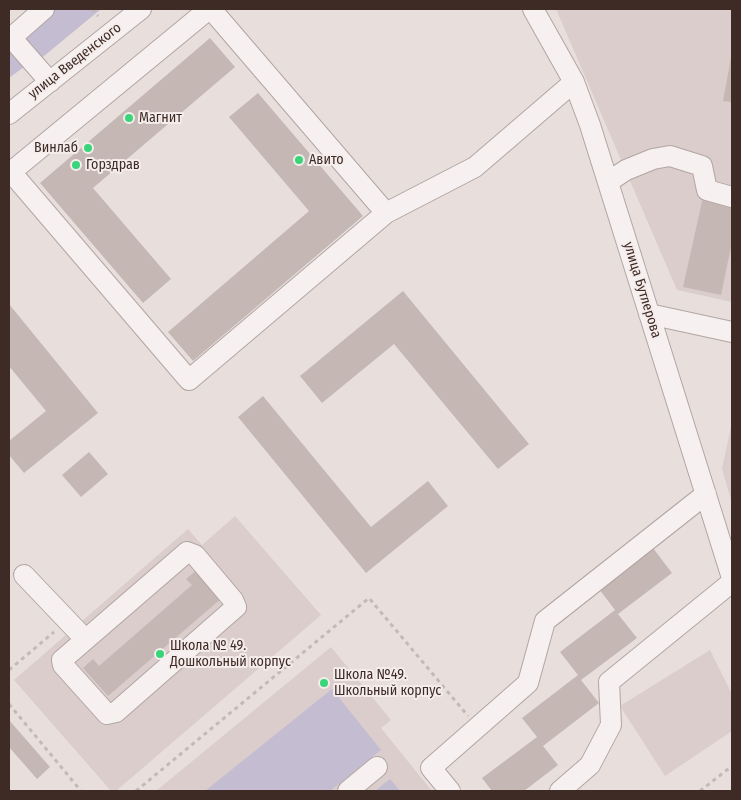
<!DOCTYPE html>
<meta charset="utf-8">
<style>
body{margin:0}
#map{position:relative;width:741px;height:800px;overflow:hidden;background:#e8dfdd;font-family:"Fira Sans Condensed",sans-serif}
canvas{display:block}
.frame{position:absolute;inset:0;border:10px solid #3f2b25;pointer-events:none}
</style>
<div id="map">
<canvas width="741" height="800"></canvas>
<div class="frame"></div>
</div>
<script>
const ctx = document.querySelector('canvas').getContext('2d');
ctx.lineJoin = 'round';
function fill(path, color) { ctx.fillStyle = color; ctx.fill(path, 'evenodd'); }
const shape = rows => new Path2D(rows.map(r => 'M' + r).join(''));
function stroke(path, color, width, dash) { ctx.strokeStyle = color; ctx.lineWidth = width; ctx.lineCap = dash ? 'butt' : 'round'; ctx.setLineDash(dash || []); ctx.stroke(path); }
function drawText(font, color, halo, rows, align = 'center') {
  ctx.font = font + ' "Fira Sans Condensed",sans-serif'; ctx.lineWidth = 4; ctx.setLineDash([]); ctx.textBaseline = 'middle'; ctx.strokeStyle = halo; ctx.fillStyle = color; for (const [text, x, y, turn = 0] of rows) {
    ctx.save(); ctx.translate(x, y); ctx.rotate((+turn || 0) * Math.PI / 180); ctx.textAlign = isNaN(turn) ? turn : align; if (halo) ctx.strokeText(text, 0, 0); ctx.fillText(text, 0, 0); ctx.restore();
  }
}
const built = shape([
 [556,9,732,9,732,302,677,290],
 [732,422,732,503,722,469],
 [235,516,321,615,116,791,111,791,14,680,188,529,202,545],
 [331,647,391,720,381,728,432,791,156,791],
 [710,650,732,694,732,731,665,776,620,706]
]);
const green = shape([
 [51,9,101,9,38,61,18,37],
 [9,49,24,67,9,78],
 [332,689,381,750,330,791,205,791],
 [390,779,400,791,375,791]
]);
const building = shape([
 [210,38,235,67,93,188,171,279,143,303,40,183],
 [731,58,732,58,732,102,723,101],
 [258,93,363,216,193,361,168,332,309,211,229,117],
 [703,197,732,204,732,242,721,295,683,287],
 [403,291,529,444,498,469,394,344,322,403,300,376],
 [9,304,98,413,24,473,9,455,9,441,46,411,9,366],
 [263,396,371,527,428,481,448,506,366,573,238,417],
 [89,452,108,474,81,497,62,475],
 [653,548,672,573,618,614,637,638,581,680,599,703,543,746,558,765,524,791,492,791,482,778,537,737,522,718,578,675,560,652,615,610,599,589],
 [198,569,223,597,108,696,83,668,93,659,99,666,192,585,186,579],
 [9,720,50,767,37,779,9,747]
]);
const path = shape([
 [92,9,98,16],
 [9,670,54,632],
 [9,704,81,791],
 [136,791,369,598,468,716],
 [700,791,732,766]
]);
const minor = shape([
 [209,9,11,172,189,380,386,213,475,167,574,82],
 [211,9,386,213],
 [533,9,574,82,590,125,732,578],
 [9,35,50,82],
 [11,38,44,9],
 [9,114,141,9],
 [608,182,626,170,653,159,670,156,702,166,707,190,732,197],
 [649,314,732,332],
 [187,552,195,555,233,600,236,607,116,712,107,714,63,665,62,660,187,552],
 [24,575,85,639],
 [348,791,377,767],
 [450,791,431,768,528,683,545,621,706,494],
 [560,791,590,765,611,725,609,682,732,582]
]);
const markers = [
 [129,118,5,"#39d57a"],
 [88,148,5,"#39d57a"],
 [299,160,5,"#39d57a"],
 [76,165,5,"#39d57a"],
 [160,654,5,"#39d57a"],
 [324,683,5,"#39d57a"]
];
const streetNames = [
 ["улица Введенского",75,61,-38],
 ["улица Бутлерова",642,290,73]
];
const poiNames = [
 ["Магнит",139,118],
 ["Винлаб",78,148,"right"],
 ["Авито",309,160],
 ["Горздрав",86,165],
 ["Школа № 49.",170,646],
 ["Дошкольный корпус",170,662],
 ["Школа №49.",334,675],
 ["Школьный корпус",334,691]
];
fill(built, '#dacdcb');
fill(green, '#c4bdd2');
fill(building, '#c5b7b4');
stroke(minor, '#b2a5a2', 22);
stroke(path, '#c3bab7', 3, [4, 4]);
stroke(minor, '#f6f1f0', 20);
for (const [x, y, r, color] of markers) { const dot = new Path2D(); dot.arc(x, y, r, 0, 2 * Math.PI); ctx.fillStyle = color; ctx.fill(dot); stroke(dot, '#f5edec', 2); }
drawText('14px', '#3f2b25', '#f5edec', streetNames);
drawText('14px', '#3f2b25', '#f5edec', poiNames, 'left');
</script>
